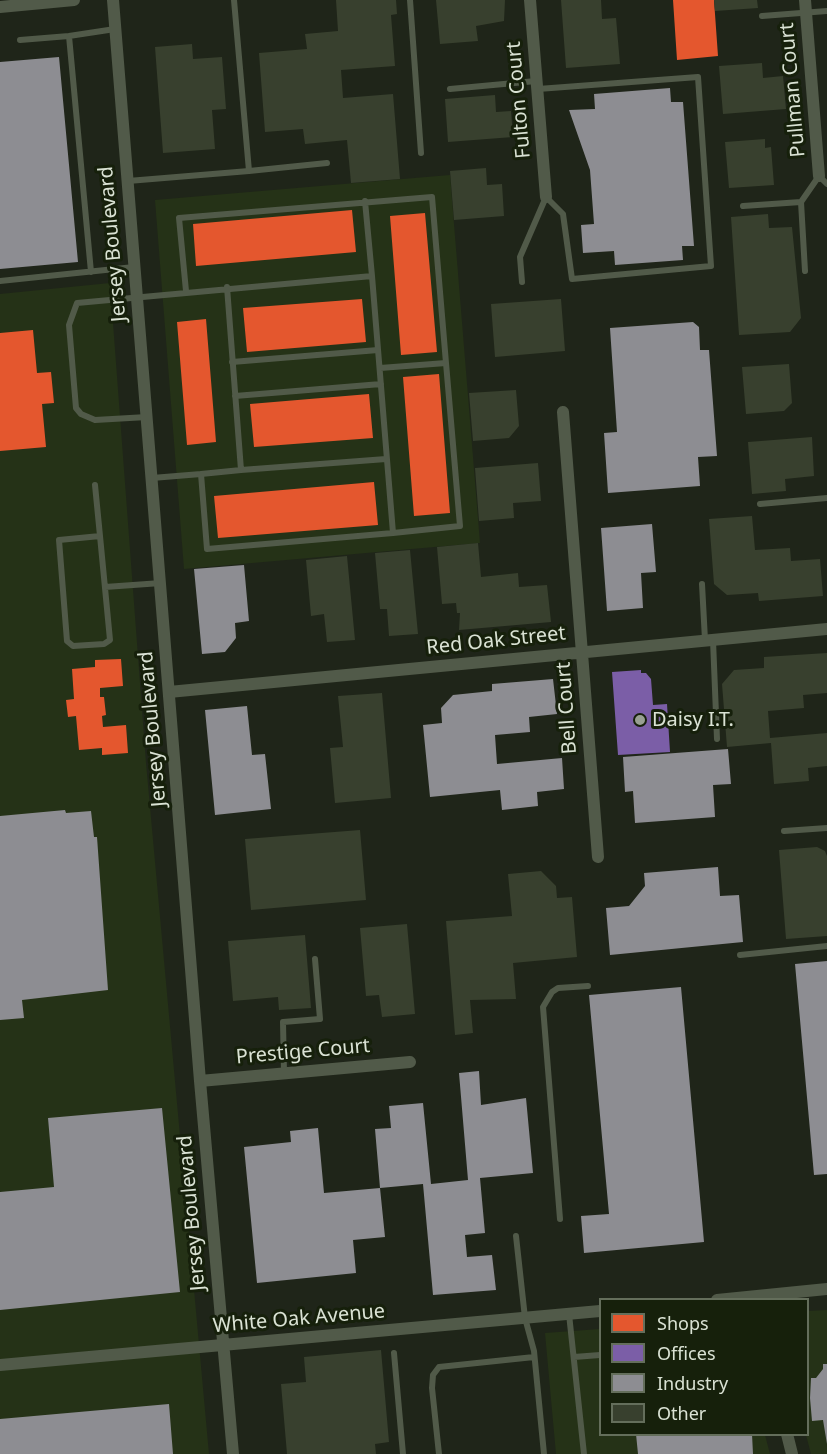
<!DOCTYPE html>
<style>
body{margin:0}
#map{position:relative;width:827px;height:1454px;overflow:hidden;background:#1f2519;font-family:"Noto Sans",sans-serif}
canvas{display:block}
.legend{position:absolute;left:599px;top:1298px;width:210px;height:138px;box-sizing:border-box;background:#16200b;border:2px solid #646e5b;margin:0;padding:8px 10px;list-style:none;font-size:18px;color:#dae2d4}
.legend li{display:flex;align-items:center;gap:12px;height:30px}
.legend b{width:30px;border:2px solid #646e5b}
</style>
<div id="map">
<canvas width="827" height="1454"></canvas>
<ul class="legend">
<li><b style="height:16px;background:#e4572e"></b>Shops</li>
<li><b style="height:16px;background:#7b5ea7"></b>Offices</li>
<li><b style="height:16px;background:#8d8d92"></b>Industry</li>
<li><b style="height:16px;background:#38402e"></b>Other</li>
</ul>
</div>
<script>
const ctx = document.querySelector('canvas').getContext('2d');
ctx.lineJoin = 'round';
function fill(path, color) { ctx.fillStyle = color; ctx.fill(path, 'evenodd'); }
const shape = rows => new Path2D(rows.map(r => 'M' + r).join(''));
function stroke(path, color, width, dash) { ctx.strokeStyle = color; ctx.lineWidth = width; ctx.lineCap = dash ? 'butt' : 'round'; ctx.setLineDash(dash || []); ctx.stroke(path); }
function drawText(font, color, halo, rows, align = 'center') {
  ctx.font = font + ' "Noto Sans",sans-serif'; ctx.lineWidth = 6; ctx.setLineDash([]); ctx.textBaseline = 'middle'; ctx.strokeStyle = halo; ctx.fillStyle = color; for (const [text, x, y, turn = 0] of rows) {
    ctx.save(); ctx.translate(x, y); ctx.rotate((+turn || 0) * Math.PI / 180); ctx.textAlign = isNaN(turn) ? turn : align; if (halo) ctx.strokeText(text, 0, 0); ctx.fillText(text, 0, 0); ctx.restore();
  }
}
const built = shape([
 [450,175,480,543,184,569,155,200],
 [110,283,146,763,209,1454,0,1454,0,294],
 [827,1310,827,1454,811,1454,806,1435,808,1311],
 [600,1329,600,1434,765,1435,770,1454,556,1454,545,1333]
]);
const shops = shape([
 [673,0,714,0,718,56,677,60],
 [352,210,356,252,196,266,193,224],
 [425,213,437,352,401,355,390,216],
 [362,299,366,342,247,352,243,308],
 [206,319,216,442,187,445,177,322],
 [33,330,37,373,51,372,54,403,42,404,46,447,0,451,0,333],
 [439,374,450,513,414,516,403,377],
 [369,394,373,438,254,447,250,404],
 [374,482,378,525,218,538,214,496],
 [121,659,123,686,100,688,100,697,104,697,106,715,102,716,103,727,126,725,128,753,102,755,102,748,79,750,76,716,68,717,66,700,74,699,72,669,95,667,95,660]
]);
const offices = shape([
 [641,670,641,673,646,673,651,679,653,705,667,704,670,752,618,755,612,672]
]);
const industry = shape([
 [59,57,78,262,0,269,0,62],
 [670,88,671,102,683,102,694,246,682,246,683,260,615,265,614,251,583,253,581,225,594,224,590,170,569,110,595,109,594,94],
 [693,322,699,327,700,350,709,350,717,456,698,457,700,486,608,493,604,433,617,432,610,328],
 [652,524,656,572,641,573,643,608,607,611,601,528],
 [244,565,249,621,235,623,236,638,225,652,202,654,194,569],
 [553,679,557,714,529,717,530,732,495,735,497,764,562,758,564,789,537,792,538,806,502,810,500,790,430,797,423,725,442,723,441,708,453,695,492,691,492,684],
 [247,706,252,755,265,754,271,809,215,815,205,710],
 [728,749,731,784,713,785,715,817,635,823,633,791,625,792,623,757],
 [65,810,66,813,91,811,94,837,97,837,108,990,22,1000,24,1018,0,1020,0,816],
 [718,867,720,896,739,895,743,942,610,955,606,908,629,906,645,886,644,873],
 [827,961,827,1174,814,1175,795,964],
 [681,987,704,1242,584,1253,581,1216,609,1214,589,995],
 [479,1071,481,1105,526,1098,533,1173,480,1178,485,1233,465,1235,467,1257,492,1255,496,1290,433,1295,423,1184,380,1188,375,1129,391,1128,389,1106,423,1103,431,1184,468,1180,459,1073],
 [162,1108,180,1292,0,1310,0,1192,54,1187,48,1118],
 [318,1128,324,1193,380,1188,385,1237,353,1240,356,1273,257,1283,244,1147,291,1142,290,1131],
 [823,1364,827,1364,827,1444,823,1420,812,1421,810,1398,811,1378,816,1378,823,1369],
 [169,1404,173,1454,0,1454,0,1419],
 [636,1434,752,1434,753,1454,638,1454]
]);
const building = shape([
 [336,0,396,0,397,14,391,15,395,66,341,70,343,98,393,94,400,179,351,183,347,140,305,144,303,129,265,132,259,53,307,49,305,34,338,31],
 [436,0,505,0,504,21,476,26,478,41,440,44],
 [561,0,601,0,602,19,616,18,620,64,566,68],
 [714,0,757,0,758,8,715,11],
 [192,44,193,59,222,57,226,109,212,110,215,149,163,153,155,47],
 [762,63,763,78,783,76,786,109,723,114,719,66],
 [495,95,496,112,511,111,513,137,448,142,445,99],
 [765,139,765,148,771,147,774,185,729,188,725,142],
 [486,168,487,185,502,184,504,216,454,220,450,171],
 [768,214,769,228,792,227,801,318,790,332,739,335,731,217],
 [561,299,565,351,495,357,491,304],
 [789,364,792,403,784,411,746,414,742,367],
 [516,390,519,426,509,438,473,441,469,393],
 [812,437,814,476,785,479,786,491,752,494,748,442],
 [538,463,541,501,513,503,514,518,479,521,475,468],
 [752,516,755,550,790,548,791,561,820,559,823,596,759,601,758,593,727,595,714,584,709,519],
 [478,543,481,577,518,573,519,587,547,585,551,622,459,630,460,613,457,613,456,603,442,604,437,547],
 [410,550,418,634,389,636,387,609,380,609,375,553],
 [347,556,355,640,327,642,324,614,311,616,306,560],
 [827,653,827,693,803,695,804,708,768,711,770,738,827,733,827,766,808,768,809,781,774,784,771,743,727,747,722,684,734,670,764,668,764,657],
 [382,693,391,798,335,803,330,748,343,747,338,696],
 [360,830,366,900,251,910,245,839],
 [817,847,825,851,827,856,827,936,786,939,779,850],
 [541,871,556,886,557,898,572,897,577,957,513,963,516,999,470,1000,473,1033,455,1035,446,921,512,916,508,874],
 [407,924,415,1014,382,1017,379,995,366,996,360,928],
 [305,935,311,1008,279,1010,278,997,233,1001,228,941],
 [381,1350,389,1442,375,1444,376,1454,287,1454,281,1384,306,1382,304,1357]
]);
const lane = shape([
 [410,0,421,153],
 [762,16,827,11],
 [20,40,69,36],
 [450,89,536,81],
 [249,171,327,163],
 [128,181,249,171,234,0],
 [365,201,372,276],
 [801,202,805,271],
 [743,206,801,202,819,176,827,184],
 [91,272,69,36,115,29],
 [0,281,134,267],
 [522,282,520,257,546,197,563,214,572,279,711,266,698,77,538,89],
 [186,291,179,218,432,197,446,363,380,368],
 [232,362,378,350],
 [235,396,381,384],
 [147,417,95,420,81,414,76,408,69,325,77,303,372,276,393,533,207,549,201,474,152,478],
 [241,470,386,459],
 [201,474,241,470,227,287],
 [95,485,100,536],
 [760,504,827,498],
 [393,533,460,526,446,363],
 [100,536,110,640,104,644,73,646,67,641,59,540,100,536],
 [702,584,705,640],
 [105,587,161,583],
 [713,640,717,739],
 [784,831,827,828],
 [740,955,827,946],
 [284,1073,283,1022,320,1019,315,959],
 [560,1219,543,1007,552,992,558,988,588,986],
 [516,1236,525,1318,534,1351,544,1454],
 [569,1314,584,1454],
 [394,1353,403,1454],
 [574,1357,600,1355],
 [439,1454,432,1388,433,1375,439,1367,534,1357]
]);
const street = shape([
 [113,0,200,1081,233,1454],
 [530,0,546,197],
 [805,0,819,176],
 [0,7,74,0],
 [563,412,598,857],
 [169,692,827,629],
 [200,1081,410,1062],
 [717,1300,827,1289],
 [0,1365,600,1311],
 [787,1434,792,1454]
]);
const markers = [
 [640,720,6,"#99a093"]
];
const streetNames = [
 ["Pullman Court",793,90,-95],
 ["Fulton Court",519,100,-95],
 ["Jersey Boulevard",113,244,-95],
 ["Red Oak Street",496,641,-6],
 ["Bell Court",567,708,-94],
 ["Jersey Boulevard",153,729,-95],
 ["Prestige Court",303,1052,-5],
 ["Jersey Boulevard",192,1213,-95],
 ["White Oak Avenue",299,1319,-5]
];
const poiNames = [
 ["Daisy I.T.",652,720]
];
fill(built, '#253217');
fill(shops, '#e4572e');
fill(offices, '#7b5ea7');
fill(industry, '#8d8d92');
fill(building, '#38402e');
stroke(lane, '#515a49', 6);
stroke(street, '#515a49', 12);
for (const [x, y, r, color] of markers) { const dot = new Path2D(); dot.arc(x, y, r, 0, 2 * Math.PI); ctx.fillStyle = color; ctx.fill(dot); stroke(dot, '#16200b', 2); }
drawText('20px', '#dae2d4', '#16200b', streetNames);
drawText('20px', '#dae2d4', '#16200b', poiNames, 'left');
</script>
